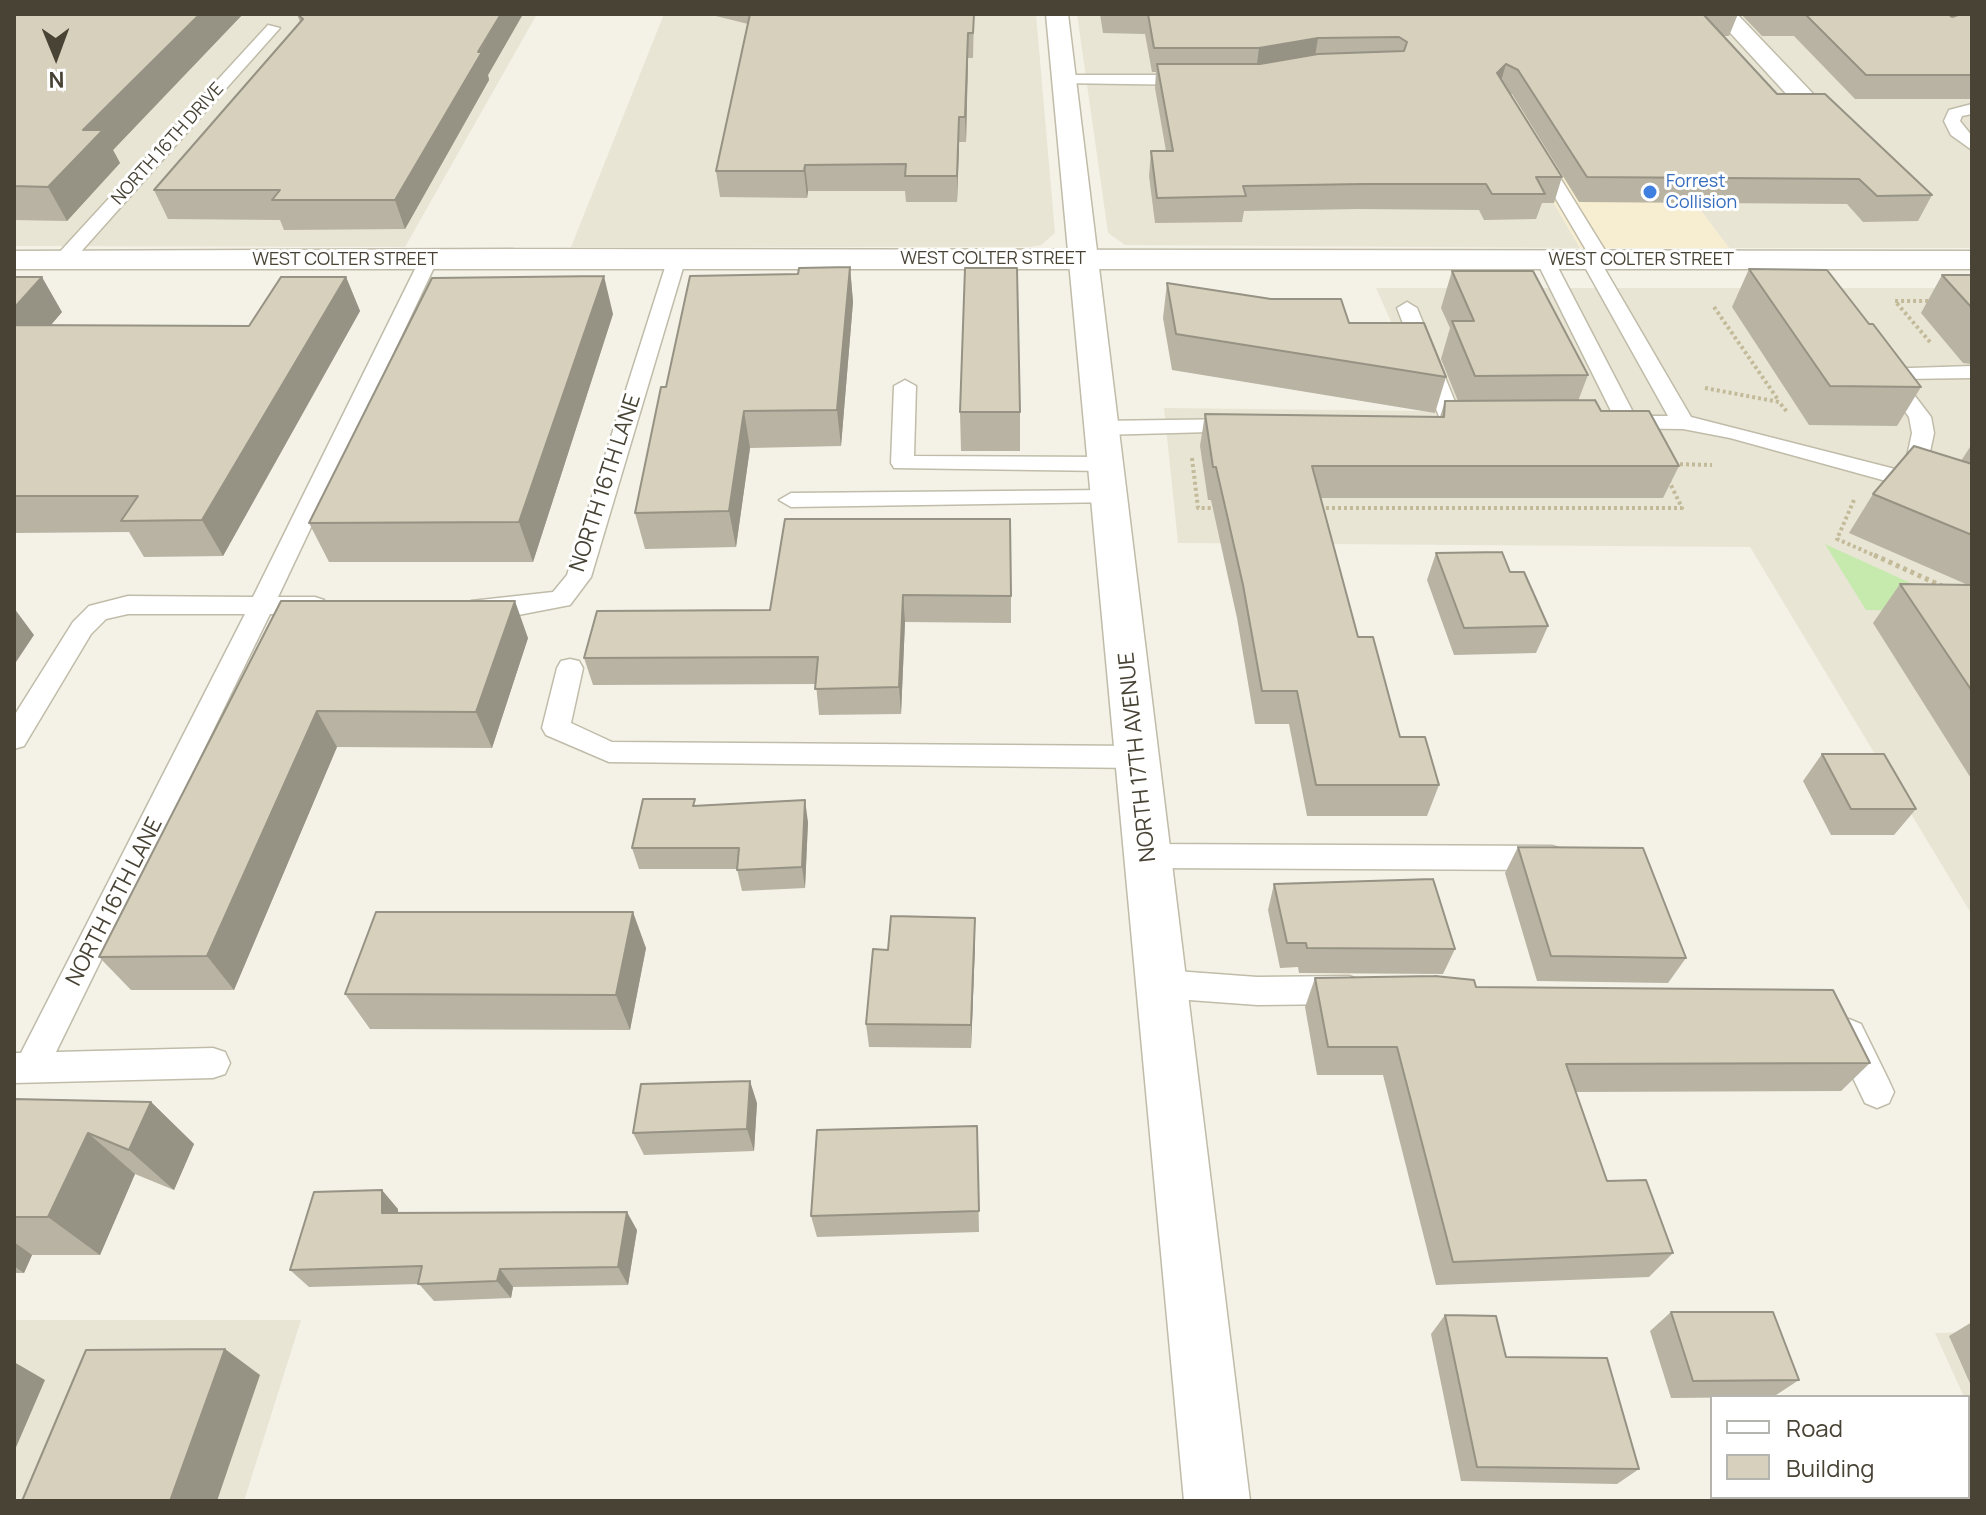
<!DOCTYPE html>
<style>
body{margin:0}
#map{position:relative;width:1986px;height:1515px;overflow:hidden;background:#f4f2e7;font-family:Manrope,sans-serif}
canvas{display:block}
.frame{position:absolute;inset:0;border:16px solid #484335;pointer-events:none}
.legend{position:absolute;left:1710px;top:1395px;width:260px;height:104px;box-sizing:border-box;background:#fff;border:2px solid #b6b4ae;margin:0;padding:10px 14px;list-style:none;font-size:24px;color:#484335}
.legend li{display:flex;align-items:center;gap:16px;height:40px}
.legend b{width:40px;border:2px solid #b6b4ae}
.north{position:absolute;left:16px;top:16px;width:80px;height:80px;-webkit-text-stroke:6px #fff;paint-order:stroke;rotate:179deg;font-size:22px;font-weight:700;line-height:32px;text-align:center;color:#484335}
.north::after{content:'';display:block;margin:auto;width:28px;height:36px;background:#484335;clip-path:polygon(50% 0,100% 100%,50% 72%,0 100%)}
</style>
<div id="map">
<canvas width="1986" height="1515"></canvas>
<div class="frame"></div>
<ul class="legend">
<li><b style="height:10px;background:#fff"></b>Road</li>
<li><b style="height:22px;background:#d6d0bc"></b>Building</li>
</ul>
<div class="north">N</div>
</div>
<script>
const ctx = document.querySelector('canvas').getContext('2d');
ctx.lineJoin = 'round';
function fill(path, color) { ctx.fillStyle = color; ctx.fill(path, 'evenodd'); }
const shape = rows => new Path2D(rows.map(r => 'M' + r).join(''));
function stroke(path, color, width, dash) { ctx.strokeStyle = color; ctx.lineWidth = width; ctx.lineCap = dash ? 'butt' : 'round'; ctx.setLineDash(dash || []); ctx.stroke(path); }
function drawText(font, color, halo, rows, align = 'center') {
  ctx.font = font + ' Manrope,sans-serif'; ctx.lineWidth = 6; ctx.setLineDash([]); ctx.textBaseline = 'middle'; ctx.strokeStyle = halo; ctx.fillStyle = color; for (const [text, x, y, turn = 0] of rows) {
    ctx.save(); ctx.translate(x, y); ctx.rotate((+turn || 0) * Math.PI / 180); ctx.textAlign = isNaN(turn) ? turn : align; if (halo) ctx.strokeText(text, 0, 0); ctx.fillText(text, 0, 0); ctx.restore();
  }
}
const residential = shape([
 [14,14,537,14,405,247,14,246],
 [664,14,1036,14,1055,233,1041,245,1030,247,571,247],
 [1077,14,1712,14,1797,104,1823,103,1736,14,1972,14,1972,248,1729,248,1583,54,1481,78,1580,248,1125,245,1108,233],
 [1376,288,1972,288,1972,915,1750,547,1178,543,1164,408,1431,411],
 [14,1320,301,1320,244,1501,14,1501],
 [1972,1332,1972,1414,1968,1397,1964,1397,1935,1333]
]);
const commercial = shape([
 [1584,54,1729,248,1580,248,1481,78]
]);
const green = shape([
 [1825,544,1972,611,1972,612,1866,610]
]);
const pathFar1 = shape([
 [1714,307,1779,401],
 [1930,342,1895,301,1931,301],
 [1705,388,1779,402,1788,413],
 [1192,458,1198,508,1218,508],
 [1674,464,1712,465],
 [1854,500,1837,539,1878,557],
 [1320,508,1682,508,1668,479]
]);
const path = shape([
 [1874,555,1942,586]
]);
const service = shape([
 [268,25,280,28,70,264,56,264,56,256,268,25],
 [1064,75,1195,75,1203,80,1195,85,1058,83,1056,80,1064,75],
 [1972,104,1972,114,1962,116,1960,121,1972,136,1972,150,1951,135,1944,121,1949,110,1972,104],
 [1538,150,1546,155,1611,260,1603,266,1691,417,1899,470,1906,461,1912,433,1909,417,1877,373,1880,369,1972,366,1972,378,1902,379,1931,417,1934,433,1928,461,1918,476,1972,495,1972,510,1897,484,1730,438,1683,429,1608,428,1605,423,1614,417,1536,260,1538,256,1545,254,1554,260,1635,416,1668,416,1581,260,1589,255,1530,155,1538,150],
 [677,252,686,258,591,577,570,605,513,616,471,613,467,607,471,601,553,592,567,575,668,258,677,252],
 [429,253,438,259,278,597,315,597,324,600,328,606,324,612,315,615,270,614,56,1052,213,1048,225,1052,230,1063,225,1074,213,1078,14,1083,14,1053,21,1053,245,614,128,614,106,619,91,634,24,746,14,749,14,716,73,622,89,606,128,596,253,597,420,259,429,253],
 [1407,302,1417,308,1464,424,1461,429,1453,431,1442,424,1397,308,1407,302],
 [905,380,916,386,914,456,1105,457,1116,464,1105,471,894,468,891,463,894,386,905,380],
 [1239,419,1250,426,1247,431,1100,435,1089,428,1100,421,1239,419],
 [1109,490,1121,497,1117,502,791,507,779,500,791,493,1109,490],
 [570,659,579,661,583,668,571,723,612,742,1138,746,1148,750,1152,757,1148,764,1138,768,609,762,546,735,542,728,557,668,561,661,570,659],
 [1149,844,1552,846,1563,850,1567,858,1563,866,1552,870,1149,868,1138,864,1134,856,1138,848,1149,844],
 [1162,970,1257,977,1349,976,1360,980,1365,990,1360,1000,1349,1004,1257,1005,1162,998,1151,994,1146,984,1151,974,1162,970],
 [1849,1019,1861,1024,1889,1081,1894,1092,1889,1103,1877,1108,1865,1103,1832,1034,1837,1024,1849,1019]
]);
const minor = shape([
 [1046,14,1068,14,1250,1501,1184,1501,1046,14],
 [1713,14,1737,14,1820,101,1824,106,1820,111,1802,111,1713,14]
]);
const tertiary = shape([
 [513,249,1972,251,1972,269,14,269,14,251,513,249]
]);
const wall = shape([
 [14,14,243,14,113,150,120,163,67,221,14,220],
 [297,14,523,14,488,75,489,80,405,229,284,230,280,220,168,219,154,190,300,22],
 [708,14,974,14,973,58,968,58,966,142,959,142,957,202,906,202,905,191,808,191,807,198,720,197,716,171,748,24],
 [1100,14,1738,14,1729,36,1723,36,1777,94,1932,195,1918,221,1863,222,1847,204,1579,202,1512,94,1510,94,1562,177,1554,203,1542,203,1536,219,1484,220,1479,210,1358,209,1244,211,1242,222,1155,223,1149,176,1151,151,1166,151,1155,88,1156,72,1152,72,1145,34,1103,33],
 [1741,14,1972,14,1972,99,1855,99,1794,36,1762,36],
 [850,267,853,302,841,446,750,448,736,547,645,549,635,513,666,387,798,274],
 [1749,269,1869,324,1921,387,1897,426,1809,425,1732,307],
 [1452,271,1588,375,1578,401,1601,411,1679,466,1663,498,1321,498,1358,637,1400,737,1439,785,1427,816,1307,816,1289,724,1255,724,1237,618,1211,500,1208,500,1200,446,1205,414,1440,417,1445,401,1458,401,1441,359,1450,328,1441,308],
 [1942,275,1972,275,1972,364,1963,363,1921,313],
 [14,277,62,312,51,325,249,326,346,277,360,311,223,556,144,557,129,532,14,533],
 [1167,283,1349,323,1446,377,1435,413,1172,370,1163,318],
 [613,314,533,562,329,562,309,523],
 [960,412,1020,412,1020,451,961,451],
 [1972,444,1972,780,1873,623,1900,584,1968,585,1849,533,1873,494,1961,461],
 [785,519,1011,596,1011,623,905,622,901,714,819,715,816,684,593,685,584,658,770,610],
 [1436,553,1510,572,1548,626,1536,653,1454,655,1427,580],
 [281,601,528,638,492,748,337,747,234,990,131,990,99,957],
 [1822,754,1916,809,1894,835,1831,835,1803,781],
 [697,806,808,822,805,888,742,891,737,869,639,869,632,848],
 [1518,847,1686,958,1668,983,1537,981,1505,873],
 [1274,884,1455,949,1443,974,1299,973,1298,967,1280,968,1268,910],
 [975,918,975,943,971,1048,869,1047,866,1024,888,950],
 [646,948,630,1030,370,1029,345,994],
 [1315,978,1476,987,1870,1063,1841,1091,1576,1092,1607,1181,1673,1253,1649,1277,1436,1285,1383,1075,1317,1075,1305,1007],
 [14,1099,151,1102,194,1144,174,1190,135,1174,100,1255,32,1255,24,1273,14,1273],
 [757,1103,754,1151,644,1155,633,1133],
 [977,1126,979,1232,817,1237,811,1216],
 [398,1209,398,1213,637,1230,628,1285,513,1287,511,1298,434,1301,419,1284,309,1287,290,1270],
 [1671,1312,1799,1380,1773,1397,1671,1398,1650,1331],
 [1445,1315,1506,1357,1639,1469,1617,1484,1461,1481,1431,1334],
 [1972,1322,1972,1388,1949,1336]
]);
const shadedWall = shape([
 [200,14,243,14,113,150,120,163,67,221,48,187,83,130],
 [501,14,523,14,488,75,489,80,405,229,395,200],
 [968,33,968,58,966,142,965,117],
 [1318,38,1314,62,1256,72,1259,48],
 [1506,64,1499,88,1497,73],
 [959,117,959,142,957,202,957,176],
 [805,165,808,191,807,198,804,171],
 [850,267,853,302,841,446,837,410],
 [604,276,613,314,533,562,519,522],
 [42,277,62,312,21,360,14,349,14,308],
 [346,277,360,311,223,556,202,520],
 [744,411,750,448,736,547,729,511],
 [903,595,905,622,901,714,899,687],
 [515,601,528,638,492,748,476,712],
 [14,608,34,635,14,665],
 [317,711,337,747,234,990,207,956],
 [805,800,808,822,805,888,802,867],
 [633,912,646,948,630,1030,616,995],
 [975,918,975,943,971,1048,971,1025],
 [750,1081,757,1103,754,1151,747,1129],
 [151,1102,194,1144,174,1190,129,1150],
 [88,1133,135,1174,100,1255,48,1217],
 [382,1190,398,1209,398,1231,382,1213],
 [627,1212,637,1230,628,1285,618,1267],
 [14,1242,32,1255,24,1273,14,1266],
 [500,1269,513,1287,511,1298,497,1281],
 [225,1349,260,1375,217,1501,170,1501],
 [14,1362,45,1380,14,1452]
]);
const building = shape([
 [17,14,200,14,83,130,103,130,48,187,14,186,14,16,17,14],
 [297,14,501,14,478,52,482,52,395,200,272,200,280,190,154,190,303,19,297,14],
 [750,14,974,14,973,33,968,33,965,117,959,117,957,176,905,176,906,164,805,165,804,171,716,171,750,14],
 [1148,14,1703,14,1777,94,1825,94,1932,195,1877,196,1859,179,1587,177,1518,70,1506,64,1497,73,1562,177,1536,177,1545,194,1492,194,1486,184,1363,184,1243,186,1246,196,1157,198,1151,151,1173,151,1157,64,1260,64,1318,54,1404,51,1407,42,1399,37,1318,38,1259,48,1154,48,1148,14],
 [1805,14,1948,14,1952,17,1961,14,1972,14,1972,75,1866,75,1805,14],
 [850,267,837,410,744,411,729,511,635,513,661,387,666,387,690,276,798,274,799,268,850,267],
 [965,268,1017,268,1020,412,960,412,965,268],
 [1749,269,1827,270,1869,324,1873,324,1921,387,1830,386,1749,269],
 [1452,271,1533,271,1588,375,1475,376,1452,321,1474,321,1452,271],
 [1942,275,1972,275,1972,308,1942,275],
 [604,276,519,522,309,523,432,278,604,276],
 [14,277,42,277,14,308,14,277],
 [281,277,346,277,202,520,121,521,138,496,14,496,14,325,249,326,281,277],
 [1167,283,1271,299,1341,299,1349,323,1424,323,1446,377,1176,334,1167,283],
 [1595,400,1601,411,1649,411,1679,466,1312,466,1358,637,1373,637,1400,737,1425,737,1439,785,1316,785,1297,691,1262,691,1243,585,1216,467,1213,467,1205,414,1444,417,1445,401,1595,400],
 [1914,446,1972,464,1972,535,1873,494,1914,446],
 [785,519,1010,519,1011,596,903,595,899,687,815,689,818,657,584,658,597,611,770,610,785,519],
 [1502,552,1510,572,1524,572,1548,626,1464,628,1436,553,1502,552],
 [1900,584,1972,585,1972,691,1900,584],
 [281,601,515,601,476,712,317,711,207,956,99,957,281,601],
 [1822,754,1884,754,1916,809,1851,809,1822,754],
 [643,799,695,799,693,806,805,800,802,867,737,870,739,848,632,848,643,799],
 [1518,847,1643,848,1686,958,1551,956,1518,847],
 [1433,879,1455,949,1307,948,1306,943,1287,943,1274,884,1433,879],
 [376,912,633,912,616,995,345,994,376,912],
 [891,916,975,918,971,1025,866,1024,873,949,888,950,891,916],
 [1435,976,1474,980,1476,987,1833,990,1870,1063,1566,1064,1607,1181,1646,1180,1673,1253,1453,1262,1397,1047,1328,1047,1315,978,1435,976],
 [750,1081,747,1129,633,1133,641,1084,750,1081],
 [14,1099,151,1102,129,1150,88,1133,48,1217,14,1217,14,1099],
 [977,1126,979,1211,811,1216,817,1130,977,1126],
 [382,1190,382,1213,627,1212,618,1267,500,1269,497,1281,418,1284,422,1266,290,1270,314,1192,382,1190],
 [1671,1312,1773,1312,1799,1380,1693,1381,1671,1312],
 [1445,1315,1496,1316,1506,1357,1607,1358,1639,1469,1477,1467,1445,1315],
 [225,1349,170,1501,22,1501,86,1350,225,1349]
]);
const markers = [
 [1650,192,8,"#3f7fe0"]
];
const farStreetnames = [
 ["NORTH 16TH DRIVE",168,144,-48],
 ["WEST COLTER STREET",993,259],
 ["WEST COLTER STREET",345,260],
 ["WEST COLTER STREET",1641,260]
];
const farShopnames = [
 ["Forrest",1666,182],
 ["Collision",1666,203]
];
const streetNames = [
 ["NORTH 16TH LANE",606,483,-72],
 ["NORTH 17TH AVENUE",1138,757,-96],
 ["NORTH 16TH LANE",115,902,-63]
];
fill(residential, '#e8e5d5');
fill(commercial, '#f7edd1');
fill(green, '#c6eaae');
stroke(service, '#c0bca9', 3);
stroke(minor, '#c0bca9', 3);
stroke(tertiary, '#c0bca9', 3);
stroke(pathFar1, '#c3ba99', 4, [3, 3]);
stroke(path, '#c3ba99', 5, [4, 4]);
fill(service, '#fff');
fill(minor, '#fff');
fill(tertiary, '#fff');
fill(wall, '#b8b3a2');
fill(shadedWall, '#969284');
fill(building, '#d6d0bc');
stroke(building, '#969284', 2);
for (const [x, y, r, color] of markers) { const dot = new Path2D(); dot.arc(x, y, r, 0, 2 * Math.PI); ctx.fillStyle = color; ctx.fill(dot); stroke(dot, '#fff', 3); }
drawText('18px', '#484335', '#fff', farStreetnames);
drawText('18px', '#366cbe', '#fff', farShopnames, 'left');
drawText('22px', '#484335', '#fff', streetNames);
</script>
